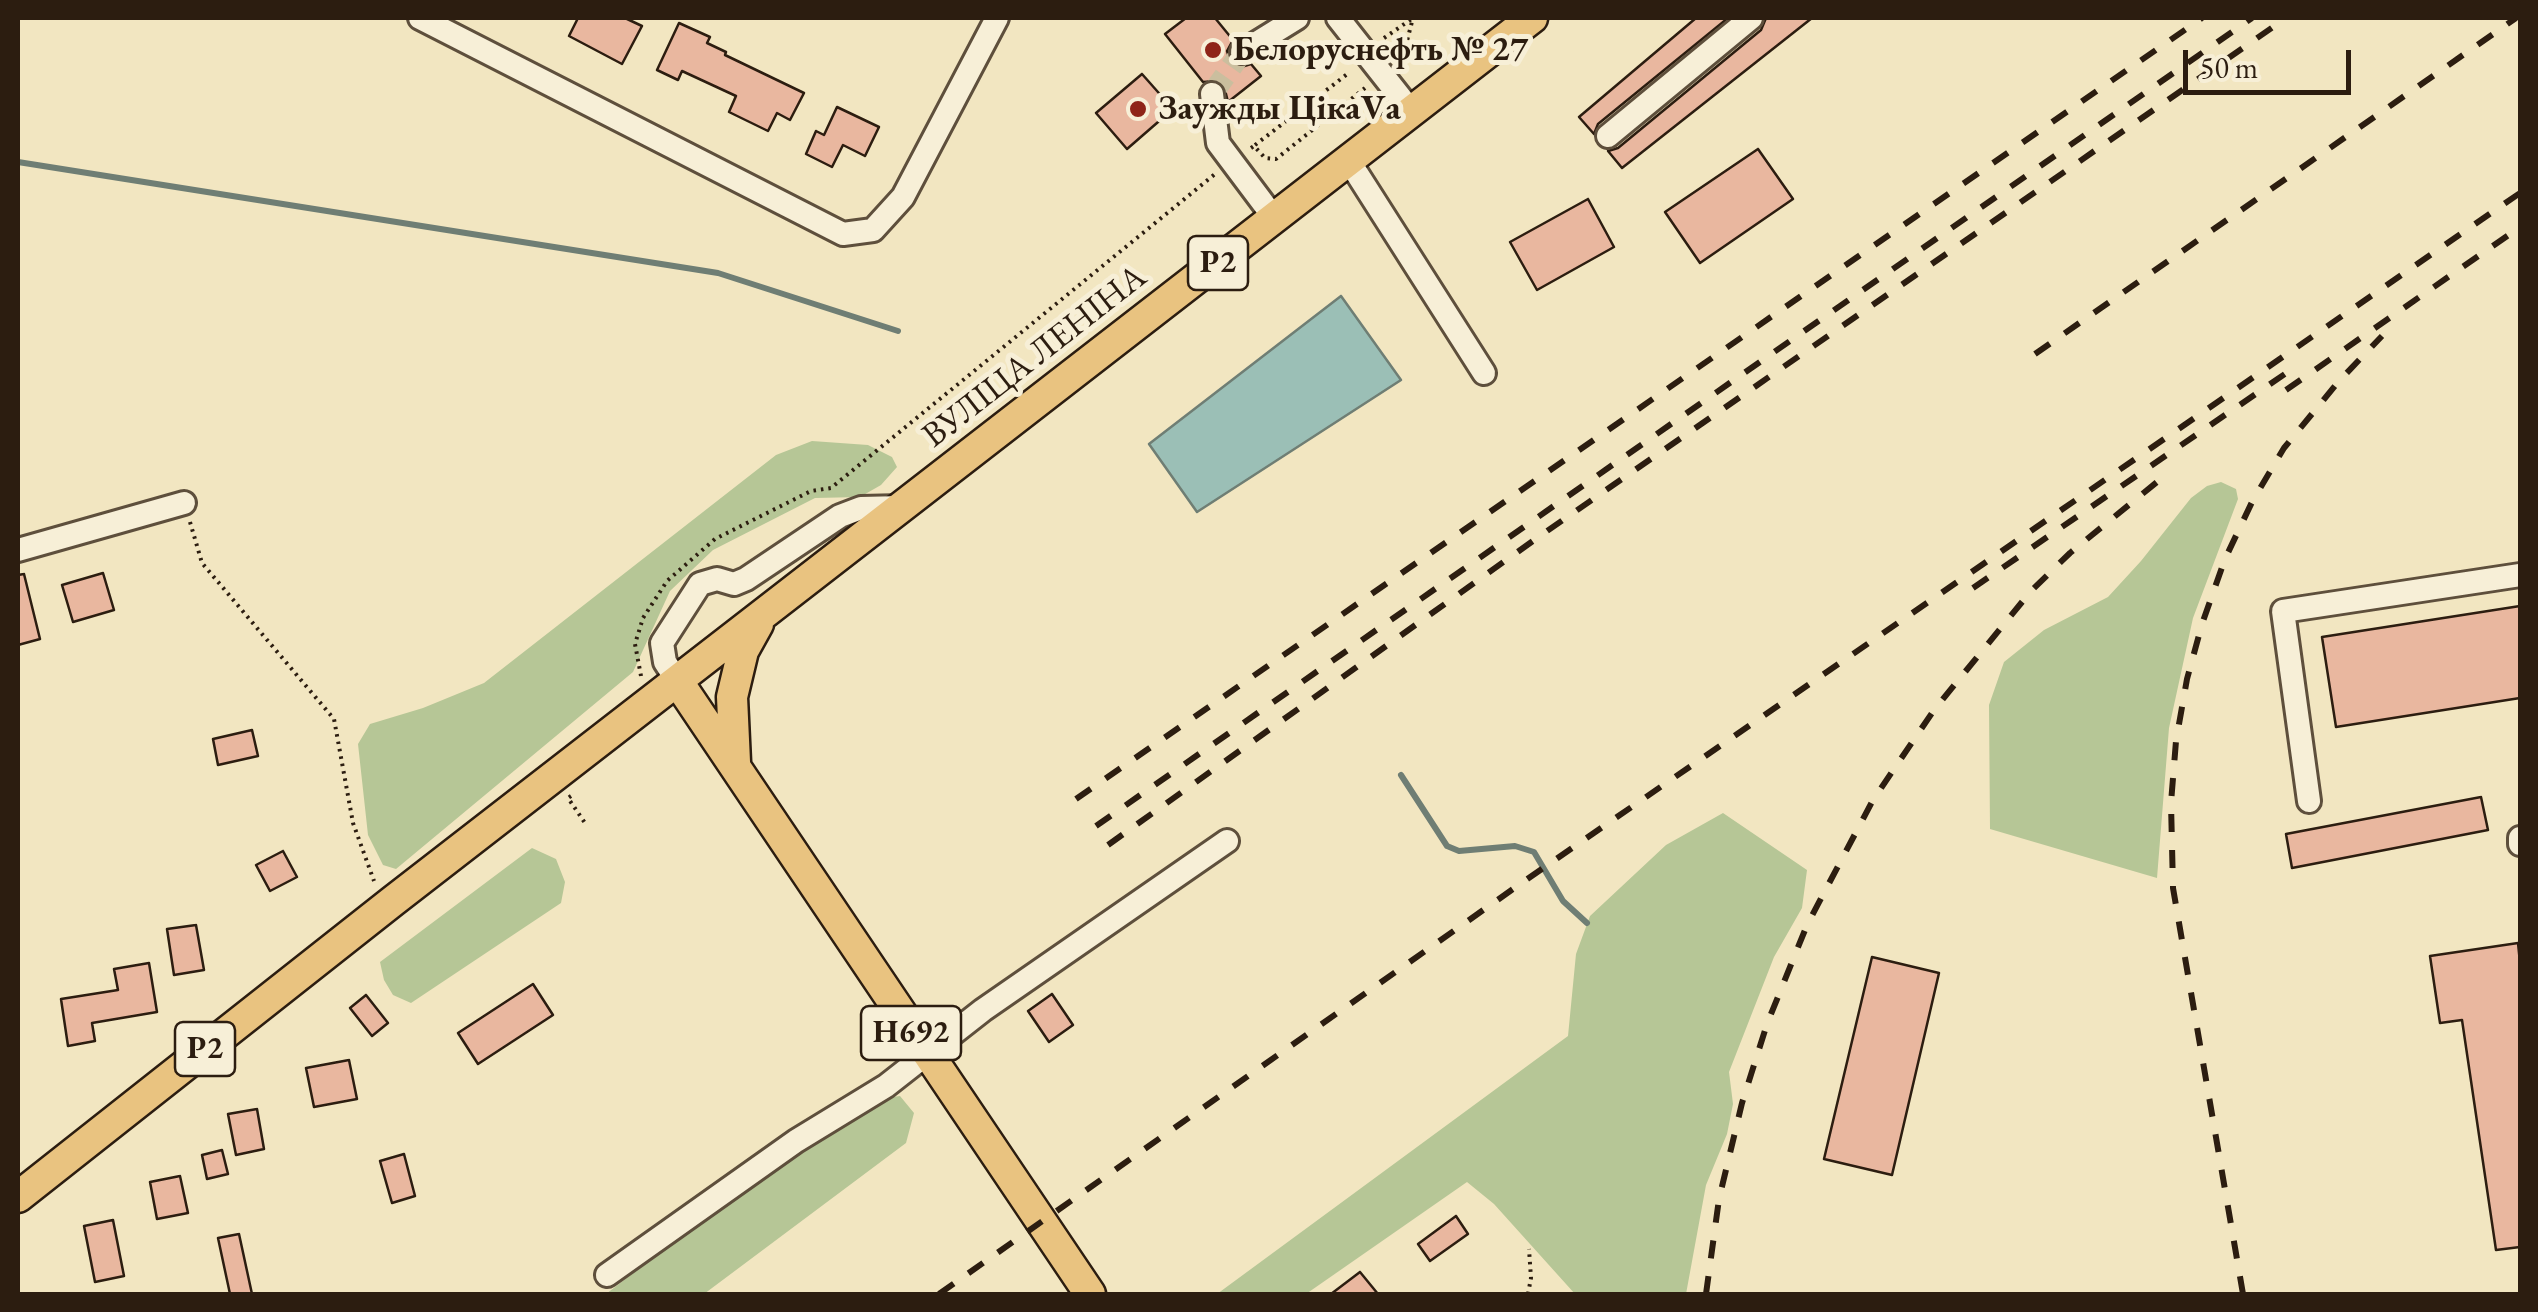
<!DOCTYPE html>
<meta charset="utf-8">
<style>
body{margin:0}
#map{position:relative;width:2538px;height:1312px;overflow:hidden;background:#f2e6c1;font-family:"EB Garamond",serif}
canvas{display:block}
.frame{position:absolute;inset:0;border:20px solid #2c1d10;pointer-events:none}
.scale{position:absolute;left:2183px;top:50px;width:168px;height:45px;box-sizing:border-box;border:5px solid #2c1d10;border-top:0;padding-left:12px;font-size:30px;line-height:35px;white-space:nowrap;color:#2c1d10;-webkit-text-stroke:8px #f7efd7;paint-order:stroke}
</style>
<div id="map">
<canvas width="2538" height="1312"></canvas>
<div class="frame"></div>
<div class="scale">50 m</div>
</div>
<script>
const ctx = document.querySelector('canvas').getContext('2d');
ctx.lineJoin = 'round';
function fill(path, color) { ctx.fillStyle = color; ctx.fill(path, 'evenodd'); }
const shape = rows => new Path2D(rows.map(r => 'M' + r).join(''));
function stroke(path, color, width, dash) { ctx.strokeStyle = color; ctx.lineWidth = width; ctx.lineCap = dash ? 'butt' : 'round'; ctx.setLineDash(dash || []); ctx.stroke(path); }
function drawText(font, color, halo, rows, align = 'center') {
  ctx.font = font + ' "EB Garamond",serif'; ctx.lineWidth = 10; ctx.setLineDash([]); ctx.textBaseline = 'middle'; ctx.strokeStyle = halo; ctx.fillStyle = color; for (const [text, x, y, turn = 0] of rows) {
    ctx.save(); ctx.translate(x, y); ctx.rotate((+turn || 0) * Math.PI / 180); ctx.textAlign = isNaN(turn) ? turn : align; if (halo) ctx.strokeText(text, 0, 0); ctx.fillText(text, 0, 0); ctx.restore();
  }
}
const green = shape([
 [812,441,868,445,892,457,897,467,881,485,860,497,815,498,713,550,670,591,633,672,396,869,383,865,368,835,358,744,370,724,423,708,484,683,776,455],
 [2221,482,2236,489,2238,499,2193,618,2169,728,2157,878,1990,829,1989,705,2004,662,2044,630,2108,597,2141,561,2191,498,2207,486],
 [1723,813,1807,870,1802,908,1774,957,1729,1072,1733,1104,1727,1134,1706,1185,1686,1294,1575,1294,1494,1204,1467,1182,1306,1294,1217,1294,1568,1036,1576,954,1590,916,1666,845],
 [532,848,556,859,565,882,561,903,411,1003,393,995,384,980,380,962],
 [900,1096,914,1113,906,1143,704,1294,606,1294,757,1177,878,1099]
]);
const water = shape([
 [1341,296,1401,380,1197,512,1149,444,1341,296]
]);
const stream = shape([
 [18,162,718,273,898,331],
 [1401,775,1447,846,1459,851,1515,846,1534,852,1563,901,1587,923]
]);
const building = shape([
 [578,18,625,18,642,26,622,64,569,36,578,18],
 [1186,18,1215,18,1233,40,1227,51,1230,61,1241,67,1251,64,1261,76,1228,102,1224,86,1219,81,1203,82,1165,34,1186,18],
 [1696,18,1728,18,1598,124,1594,134,1579,117,1696,18],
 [1766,18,1812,18,1622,168,1608,151,1618,148,1761,30,1766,18],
 [679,23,710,37,707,43,726,52,725,55,804,93,790,120,777,113,768,131,729,112,736,96,682,71,678,80,657,70,679,23],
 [1142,74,1173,109,1127,149,1096,113,1142,74],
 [837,107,879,127,865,156,843,145,832,167,806,154,816,131,824,135,837,107],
 [1758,149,1793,199,1700,263,1665,212,1758,149],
 [1588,199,1614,247,1537,290,1510,242,1588,199],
 [103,573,114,610,73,622,62,585,103,573],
 [24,574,40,639,18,645,18,575,24,574],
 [2520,606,2520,698,2336,727,2322,637,2520,606],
 [252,730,258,756,218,765,213,739,252,730],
 [2481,797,2488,830,2292,868,2286,834,2481,797],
 [283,851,297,877,270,891,256,865,283,851],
 [196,925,204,970,174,975,167,929,196,925],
 [2518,943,2520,963,2520,1247,2496,1250,2462,1020,2440,1023,2430,956,2518,943],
 [1872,957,1939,973,1892,1175,1824,1159,1872,957],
 [149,963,157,1012,92,1023,95,1041,68,1046,61,999,118,990,114,969,149,963],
 [533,984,553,1015,478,1064,458,1033,533,984],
 [1052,994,1073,1025,1049,1042,1028,1011,1052,994],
 [366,995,388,1023,372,1036,350,1008,366,995],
 [349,1060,357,1099,314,1107,306,1068,349,1060],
 [257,1109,264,1149,236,1155,228,1114,257,1109],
 [222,1150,228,1174,207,1179,202,1155,222,1150],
 [404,1154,415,1196,392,1203,380,1161,404,1154],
 [180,1176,188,1213,157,1219,150,1182,180,1176],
 [1456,1216,1468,1234,1430,1261,1418,1244,1456,1216],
 [113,1220,124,1276,95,1282,84,1226,113,1220],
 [239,1234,252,1294,230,1294,218,1238,239,1234],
 [1360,1272,1378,1294,1331,1294,1360,1272]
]);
const minorTunnel = shape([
 [1212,94,1242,52]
]);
const path = shape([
 [1384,38,1413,18],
 [1399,60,1403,56,1413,18],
 [1255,145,1350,72],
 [1251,148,1254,146,1265,158,1276,159,1365,88],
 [190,522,202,563,334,719,353,823,374,881],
 [641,676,635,644,643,618,667,581,715,539,811,491,831,488,1215,174],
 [571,796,568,798,585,823],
 [1528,1294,1531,1278,1529,1249]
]);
const minor = shape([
 [420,18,843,234,873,230,903,197,997,18],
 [1338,18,1412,112],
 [1242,52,1297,18],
 [1212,94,1218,143,1275,219],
 [1608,136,1751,18],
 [1349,161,1484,373],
 [18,550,184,503],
 [678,682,665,662,662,643,700,584,717,579,734,584,746,579,840,516,861,508,903,507],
 [2309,801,2283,611,2520,575],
 [2520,838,2520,844],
 [607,1275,796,1141,886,1086,983,1010,1227,841]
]);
const major = shape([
 [678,682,1090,1294],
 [735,762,732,697,743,651,758,624],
 [18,1197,393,901,1532,18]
]);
const rail = shape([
 [2035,354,2516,18],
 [2286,390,2520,227],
 [1973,588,2295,367],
 [1076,799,2202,18],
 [1096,826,2252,18],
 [1108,845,1537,538,2286,18],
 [939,1294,1523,882,2520,193],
 [1706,1294,1719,1199,1742,1103,1767,1024,1807,925,1873,800,1934,710,2031,591,2070,553,2168,473],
 [2243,1294,2173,888,2171,803,2176,741,2187,679,2202,624,2225,559,2252,502,2284,448,2339,381,2382,336]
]);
const markers = [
 [1213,50,10,"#8f2418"],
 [1138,109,10,"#8f2418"]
];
const shields = [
 [1218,263,60],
 [911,1033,100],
 [205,1049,60]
];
const shieldNames = [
 ["Р2",1218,263],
 ["Н692",911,1033],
 ["Р2",205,1049]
];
const poiNames = [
 ["Белоруснефть № 27",1233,50],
 ["Заужды ЦікаVа",1158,109]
];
const streetNames = [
 ["ВУЛІЦА ЛЕНІНА",1035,357,-38]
];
fill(green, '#b6c696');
fill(water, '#9bbfb6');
stroke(water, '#6f7e74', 2.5);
stroke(stream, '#6f7e74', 6);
fill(building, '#e9b79f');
stroke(building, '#2c1d10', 2.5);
stroke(minorTunnel, '#cabe9e', 22, [22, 11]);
stroke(minor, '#5e4f3c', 28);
stroke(major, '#2c1d10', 35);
stroke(path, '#2c1d10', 4, [2.5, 5]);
stroke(minor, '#f7efd7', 22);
stroke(major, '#e9c380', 30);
stroke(rail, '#2c1d10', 6, [18, 18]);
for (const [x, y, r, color] of markers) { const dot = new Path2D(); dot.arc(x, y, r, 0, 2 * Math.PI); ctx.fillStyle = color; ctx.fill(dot); stroke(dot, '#f7efd7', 4); }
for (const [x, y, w] of shields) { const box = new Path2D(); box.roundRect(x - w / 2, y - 27, w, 54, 8); ctx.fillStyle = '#f7efd7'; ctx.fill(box); stroke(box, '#2c1d10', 2.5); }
drawText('bold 32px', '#2c1d10', null, shieldNames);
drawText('bold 35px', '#2c1d10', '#f7efd7', poiNames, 'left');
drawText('35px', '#2c1d10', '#f7efd7', streetNames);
</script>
